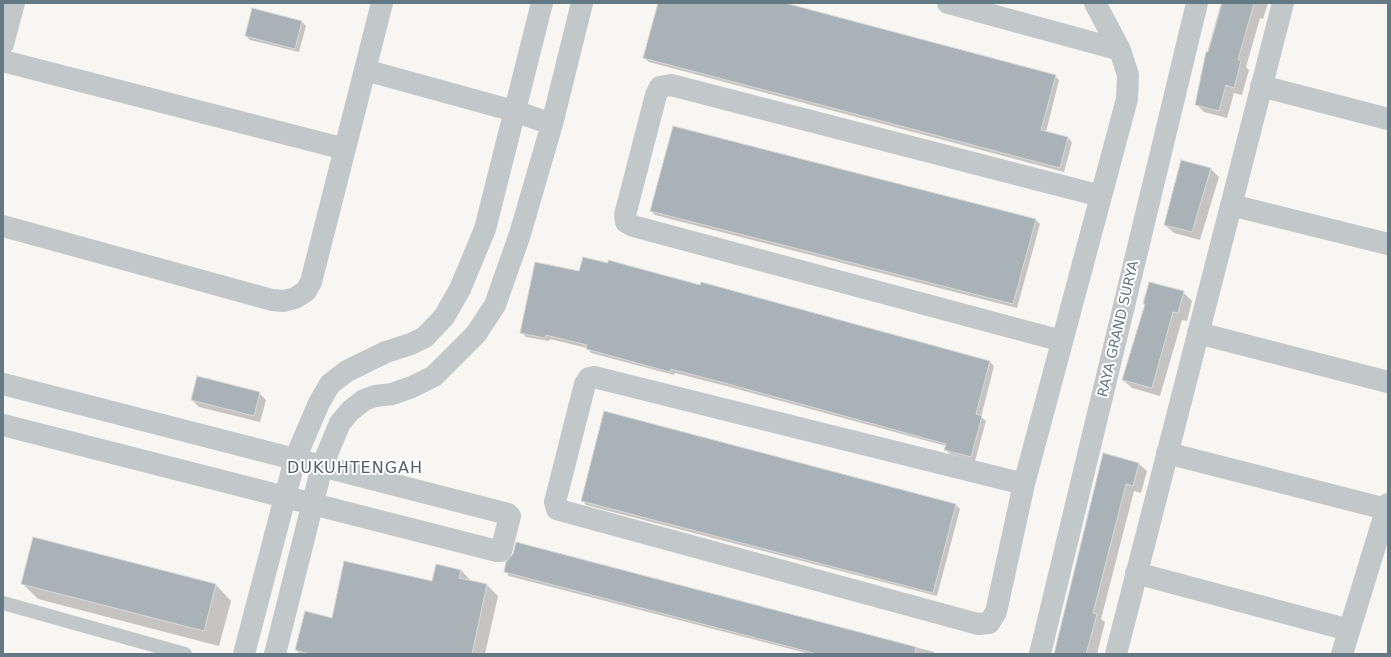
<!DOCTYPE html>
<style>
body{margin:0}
#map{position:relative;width:1391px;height:657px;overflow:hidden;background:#f7f6f3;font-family:"DejaVu Sans",sans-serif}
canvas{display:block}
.frame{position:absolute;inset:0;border:4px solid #657985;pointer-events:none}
</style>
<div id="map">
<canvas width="1391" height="657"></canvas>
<div class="frame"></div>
</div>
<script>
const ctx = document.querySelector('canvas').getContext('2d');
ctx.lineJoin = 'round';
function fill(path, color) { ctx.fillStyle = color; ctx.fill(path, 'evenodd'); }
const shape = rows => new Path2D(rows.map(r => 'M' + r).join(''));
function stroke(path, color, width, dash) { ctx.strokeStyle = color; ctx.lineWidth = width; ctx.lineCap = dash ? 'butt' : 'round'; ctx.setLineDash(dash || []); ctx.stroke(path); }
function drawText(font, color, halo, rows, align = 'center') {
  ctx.font = font + ' "DejaVu Sans",sans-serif'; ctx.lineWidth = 4; ctx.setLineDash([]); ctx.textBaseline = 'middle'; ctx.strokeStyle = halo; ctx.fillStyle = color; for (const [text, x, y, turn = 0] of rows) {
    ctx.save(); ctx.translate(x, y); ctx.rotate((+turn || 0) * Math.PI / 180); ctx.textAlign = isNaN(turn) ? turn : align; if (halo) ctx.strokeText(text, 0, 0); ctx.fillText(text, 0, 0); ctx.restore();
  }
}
const shadow = shape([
 [658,3,779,3,1055,76,1059,80,1046,132,1068,138,1072,142,1064,172,649,62,644,58],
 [1221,3,1268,3,1263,19,1260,18,1246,67,1249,70,1242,95,1234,93,1227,118,1204,112,1196,104,1202,80,1200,78],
 [302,22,306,26,299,52,250,40,246,36],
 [674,127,1036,220,1040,224,1017,308,655,215,651,211],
 [1211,169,1219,177,1200,240,1174,233,1165,225],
 [579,272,701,286,989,361,994,366,981,417,986,421,975,461,950,454,946,450,946,446,726,386,675,373,674,375,591,353,587,348,550,339,549,341,526,337,522,333],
 [1183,292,1192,301,1187,321,1182,320,1160,396,1132,388,1123,380,1146,305,1144,304],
 [259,393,266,400,260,422,199,407,192,400],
 [1103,454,1139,464,1147,471,1141,493,1134,491,1101,619,1105,622,1097,654,1054,654],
 [582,500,956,505,960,509,937,596,586,505],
 [34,538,216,585,231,601,219,646,38,599,22,583],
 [517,543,934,652,935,654,810,654,509,576,505,571,514,555],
 [461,570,472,582,487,585,498,596,485,654,300,654,296,650,332,619]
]);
const building = shape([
 [658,3,785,3,1056,75,1041,130,1068,137,1060,168,643,58,658,3],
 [1222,3,1254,3,1238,60,1241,61,1234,88,1226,85,1219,111,1195,105,1206,52,1208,52,1222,3],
 [252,8,302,21,295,49,245,36,252,8],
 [673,126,1036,219,1013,304,650,211,673,126],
 [1181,160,1211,168,1192,232,1164,225,1181,160],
 [583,257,608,263,608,260,700,285,701,282,990,361,976,414,982,416,971,457,944,450,946,444,721,382,671,369,670,372,586,349,587,345,546,335,545,338,520,333,535,262,579,271,583,257],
 [1149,282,1184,291,1178,313,1173,312,1152,388,1122,380,1145,304,1143,304,1149,282],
 [197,376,260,392,254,416,191,400,197,376],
 [604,411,956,504,933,593,581,501,604,411],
 [1103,453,1139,463,1133,486,1126,484,1093,613,1097,614,1086,654,1054,654,1103,453],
 [33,537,216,584,204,631,21,584,33,537],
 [516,542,916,647,915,654,817,654,504,572,506,562,513,554,516,542],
 [344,561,432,581,436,564,461,570,459,578,487,584,472,654,310,654,295,650,305,611,332,618,344,561]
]);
const service = shape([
 [3,603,185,654]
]);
const minor = shape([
 [948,3,1120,50],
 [3,44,14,3],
 [3,61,345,149],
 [365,70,514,111,552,124],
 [1261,86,1388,119],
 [1231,205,1388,244],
 [3,226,272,300,284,301,295,298,306,291,311,282,382,3],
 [1198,333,1388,382],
 [1062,341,633,226,626,222,625,215,656,95,660,87,671,85,1101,196],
 [3,384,508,514,510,516,501,551,497,551,3,425],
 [1167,453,1386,509],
 [1024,484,594,377,589,378,585,384,555,502,557,509,563,511,978,624,989,623,996,612,1024,484,1127,99,1128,75,1120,50,1095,3],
 [1136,573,1349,630],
 [244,654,295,459,319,403,330,384,347,371,386,352,411,344,425,337,444,317,460,289,485,229,542,3],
 [275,654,322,466,340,423,350,411,364,400,375,396,392,394,412,387,434,376,476,334,495,305,520,234,552,124,582,3],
 [1040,654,1197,3],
 [1116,654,1283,3],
 [1342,654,1388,504]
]);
const streetNames = [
 ["RAYA GRAND SURYA",1119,329,-77]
];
const quarterNames = [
 ["DUKUHTENGAH",355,469]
];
fill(shadow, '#0003');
fill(building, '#a8b2b7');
stroke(building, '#d8d8d6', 1);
stroke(service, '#c2c7c9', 14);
stroke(minor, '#c2c7c9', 22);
drawText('14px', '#657985', '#fff', streetNames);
ctx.letterSpacing = '1px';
drawText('16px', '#53616a', '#fff', quarterNames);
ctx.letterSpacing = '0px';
</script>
